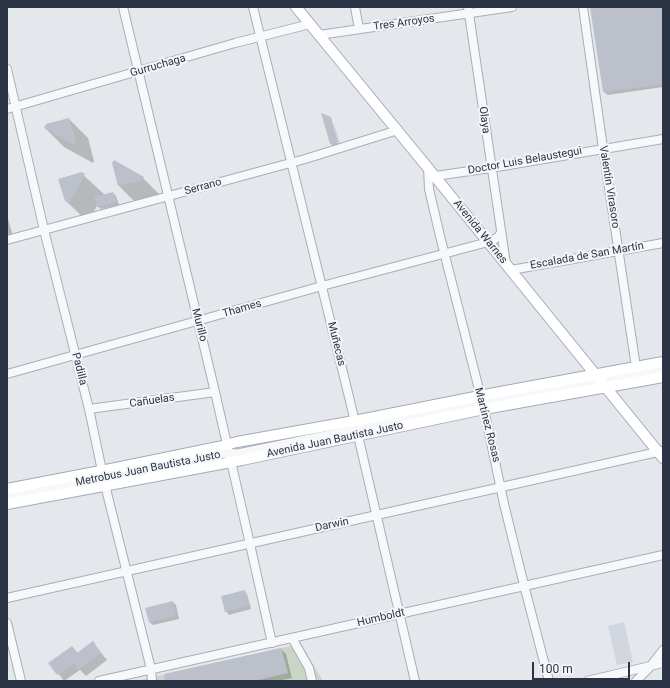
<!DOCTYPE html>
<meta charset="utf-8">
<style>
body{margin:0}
#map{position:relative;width:670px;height:688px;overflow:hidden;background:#e4e7ec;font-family:Roboto,sans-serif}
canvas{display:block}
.frame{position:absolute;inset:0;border:8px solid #2b3445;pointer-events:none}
.scale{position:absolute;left:532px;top:662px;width:98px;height:18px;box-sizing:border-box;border:2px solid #2b3445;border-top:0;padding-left:5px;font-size:12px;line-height:14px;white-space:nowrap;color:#2b3445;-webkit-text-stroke:3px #f4f6f9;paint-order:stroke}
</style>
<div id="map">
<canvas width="670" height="688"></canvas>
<div class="frame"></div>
<div class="scale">100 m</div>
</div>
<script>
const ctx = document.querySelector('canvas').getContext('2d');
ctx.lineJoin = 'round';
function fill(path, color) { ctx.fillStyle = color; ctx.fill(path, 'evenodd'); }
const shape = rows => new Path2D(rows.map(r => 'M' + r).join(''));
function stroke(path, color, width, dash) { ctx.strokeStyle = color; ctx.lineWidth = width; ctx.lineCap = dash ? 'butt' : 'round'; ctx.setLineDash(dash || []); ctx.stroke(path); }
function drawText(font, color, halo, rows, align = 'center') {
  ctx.font = font + ' Roboto,sans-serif'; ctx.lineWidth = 4; ctx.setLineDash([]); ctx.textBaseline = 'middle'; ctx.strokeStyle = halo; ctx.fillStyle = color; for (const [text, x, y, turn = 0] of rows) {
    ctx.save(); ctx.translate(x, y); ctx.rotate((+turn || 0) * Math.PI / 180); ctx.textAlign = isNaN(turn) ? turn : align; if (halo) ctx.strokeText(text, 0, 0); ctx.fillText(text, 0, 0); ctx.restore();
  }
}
const built = shape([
 [624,622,633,662,617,665,608,626]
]);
const green = shape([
 [301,644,323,681,136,681,281,648]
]);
const shadow = shape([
 [591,7,663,7,663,87,608,95,604,92],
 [69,119,88,138,94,161,93,163,64,147,45,128],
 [330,119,338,146,334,147,331,144],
 [333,121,340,145,339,145],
 [113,163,143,178,162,197,138,205,119,186],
 [81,173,104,194,103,196,113,193,116,196,119,205,101,209,97,206,88,222,66,201],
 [7,215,13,236,7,237],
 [244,591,247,594,251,609,229,615,226,611],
 [173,602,176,605,179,619,153,625,149,622],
 [93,643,107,660,86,676,80,670,64,681,50,663,72,647,78,653],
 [281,649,286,654,292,678,277,681,166,681]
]);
const building = shape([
 [590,7,663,7,663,84,603,92],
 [321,113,331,117,338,142,330,144],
 [69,118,76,141,74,145,44,128,46,124],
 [114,160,144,177,141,181,118,186,112,163],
 [82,172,85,174,69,204,65,201,58,179],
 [113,192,116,202,97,207,94,197],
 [245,590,249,606,225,612,221,596],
 [173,601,176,616,149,622,145,608],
 [93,641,101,653,78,670,74,663,57,675,48,663,72,646,77,653],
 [281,648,288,673,254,681,165,681,164,674]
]);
const minor = shape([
 [123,7,215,392,250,544,272,643],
 [253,7,350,401,415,681],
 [355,7,359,29],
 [468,7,506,264],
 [583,7,603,148,636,367],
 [319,35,512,7],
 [7,69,44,230,89,409,105,485,151,669,152,681],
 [7,109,235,43,310,24],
 [428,168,429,189,440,236,484,409,504,504,524,585,549,681],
 [435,176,491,168,663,139],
 [7,240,305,159,398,130],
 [511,270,663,243],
 [7,374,322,286,492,241,499,236,501,232],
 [89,409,215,392],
 [7,496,155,468,200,457,219,454,240,453,582,383,663,369],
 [7,598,662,451],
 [7,623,21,681],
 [292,638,309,668,312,681],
 [99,681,663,555],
 [587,681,663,663],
 [636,681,650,667,663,650]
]);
const major = shape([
 [296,7,428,168,663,458],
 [7,489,116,468,218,447,237,442,354,421,495,393,663,362],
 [7,504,242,460,484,409,663,377]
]);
const streetNames = [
 ["Tres Arroyos",404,23,-8],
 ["Gurruchaga",158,66,-16],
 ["Olaya",484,120,82],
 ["Doctor Luis Belaustegui",525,161,-10],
 ["Serrano",203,187,-15],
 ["Valentín Virasoro",609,187,81],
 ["Avenida Warnes",480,232,51],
 ["Escalada de San Martín",587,256,-10],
 ["Thames",242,309,-16],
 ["Murillo",199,325,76],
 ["Muñecas",336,344,76],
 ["Padilla",79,369,76],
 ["Cañuelas",152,401,-8],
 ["Martínez Rosas",487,425,76],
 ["Avenida Juan Bautista Justo",335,440,-12],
 ["Metrobus Juan Bautista Justo",148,469,-11],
 ["Darwin",332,525,-12],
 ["Humboldt",381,618,-13]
];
fill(built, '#d2d6de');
fill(green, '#c9d6c5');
fill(shadow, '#0003');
fill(building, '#bbc0ca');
stroke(minor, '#a9aeb7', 10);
stroke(major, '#a3abb8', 12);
stroke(minor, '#f7f8fa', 8);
stroke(major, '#fff', 10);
drawText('11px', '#2b3445', '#f4f6f9', streetNames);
</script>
